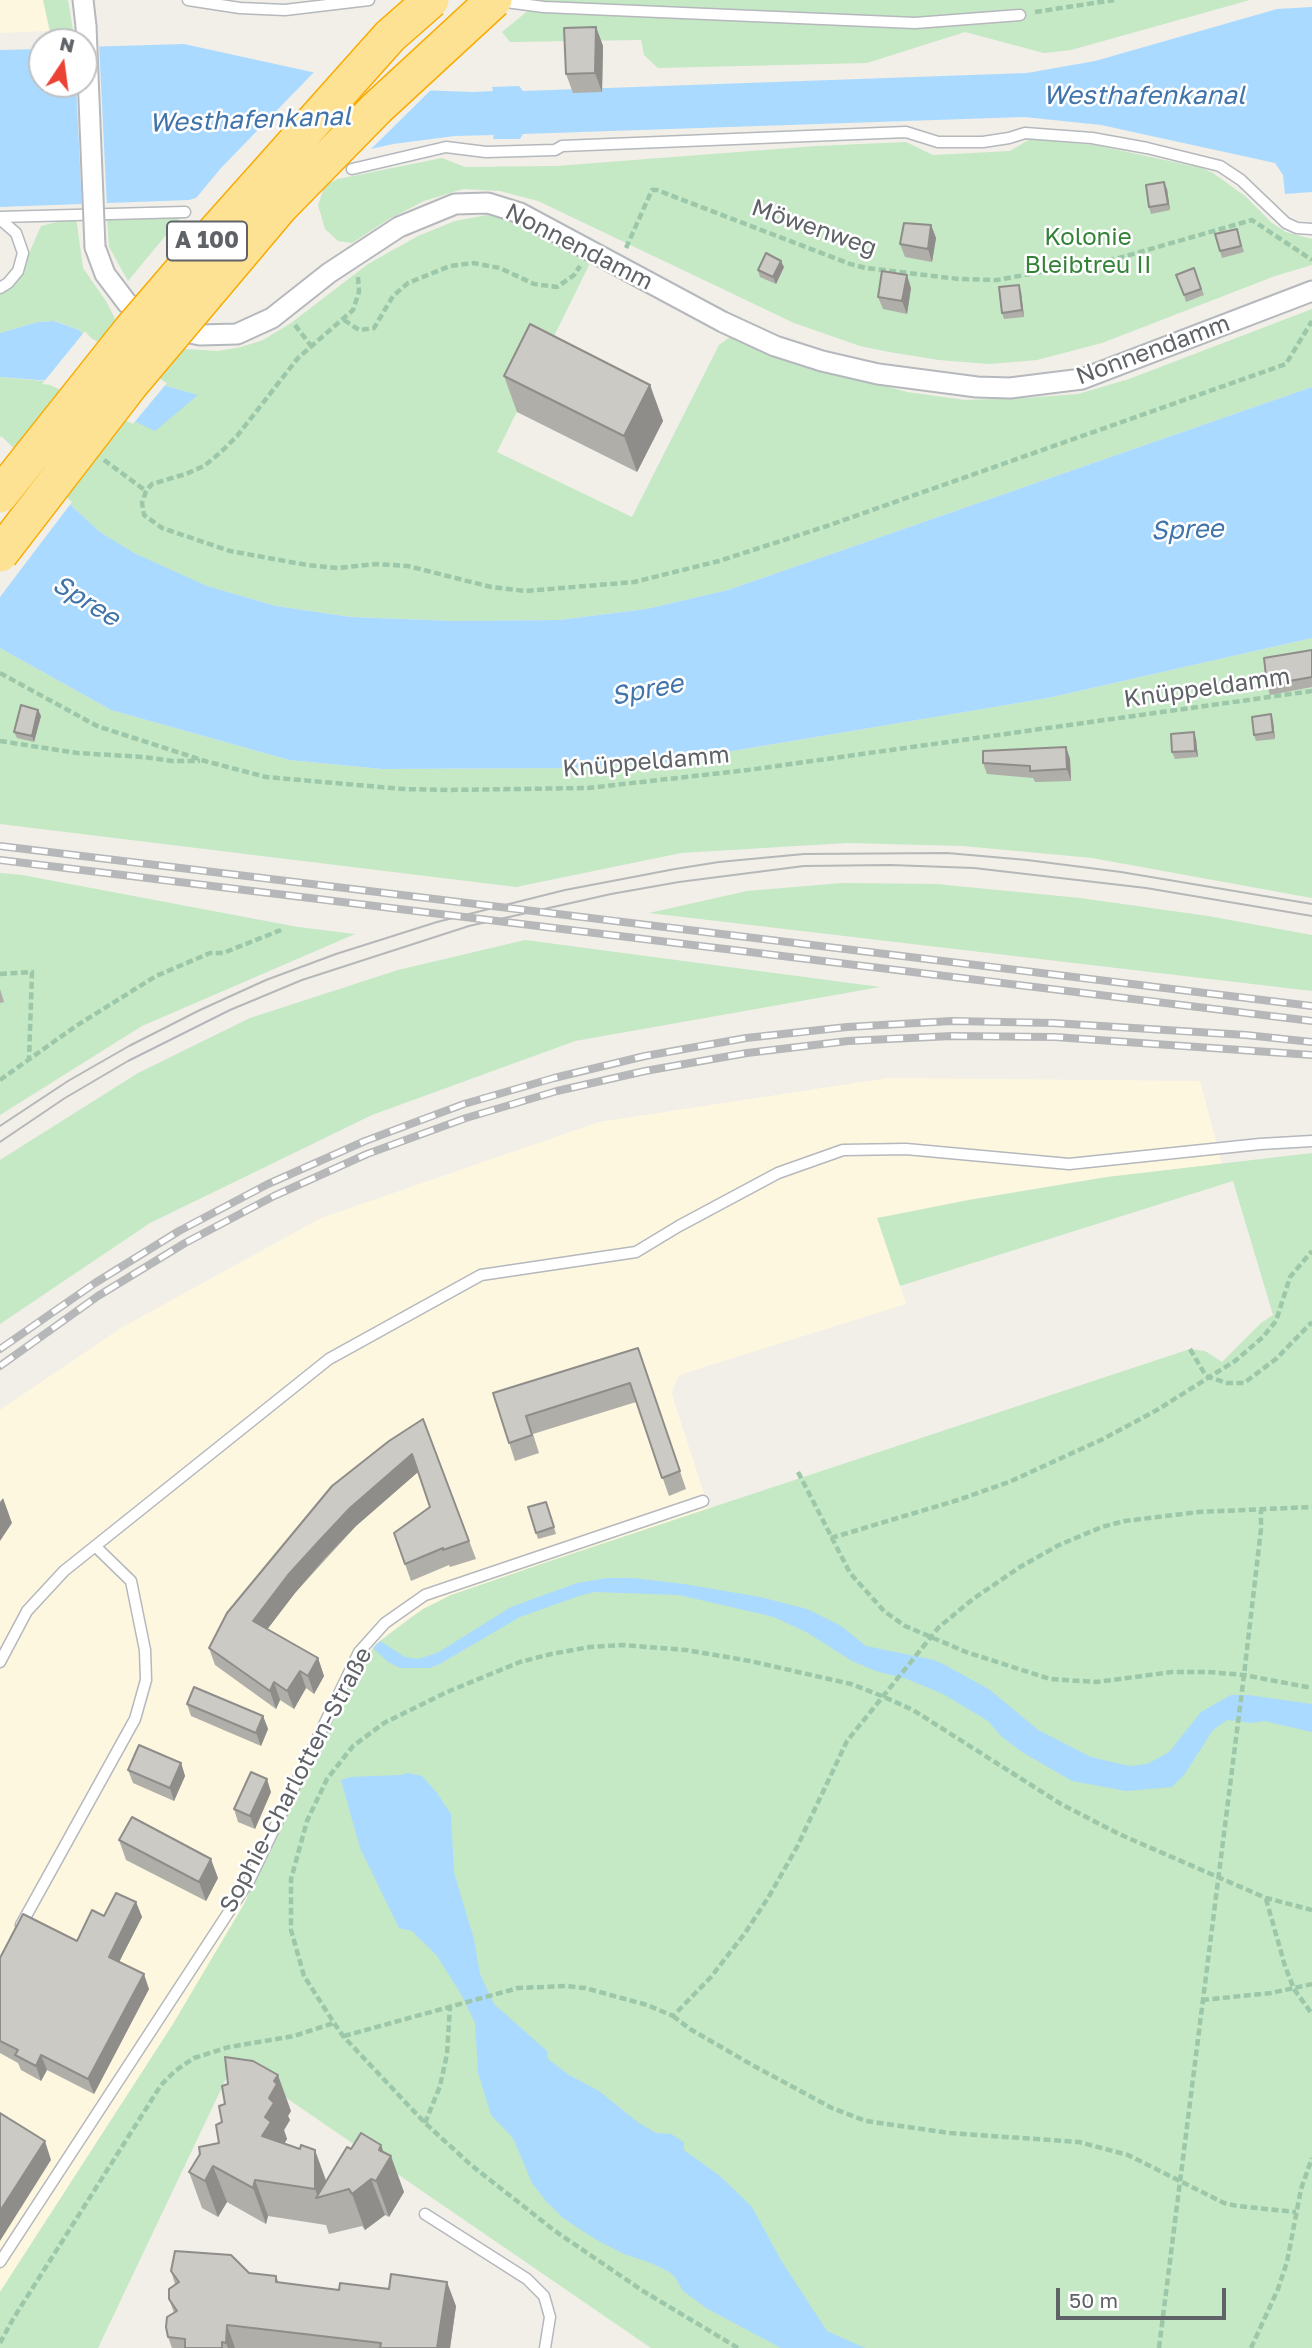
<!DOCTYPE html>
<meta charset="utf-8">
<style>
body{margin:0}
#map{position:relative;width:1312px;height:2348px;overflow:hidden;background:#f1efe8;font-family:"Golos Text",sans-serif}
canvas{display:block}
.north{position:absolute;left:28px;top:28px;width:70px;height:70px;box-sizing:border-box;background:#fff;border:2px solid #bfc1c3;border-radius:50%;rotate:13deg;font-size:19px;font-weight:700;line-height:28px;text-align:center;color:#5f6368}
.north::after{content:'';display:block;margin:auto;width:24px;height:32px;background:#ea4335;clip-path:polygon(50% 0,100% 100%,50% 72%,0 100%)}
.scale{position:absolute;left:1056px;top:2288px;width:170px;height:32px;box-sizing:border-box;border:4px solid #5f6368;border-top:0;padding-left:9px;font-size:21px;line-height:24px;white-space:nowrap;color:#5f6368;-webkit-text-stroke:5px #fff;paint-order:stroke}
</style>
<div id="map">
<canvas width="1312" height="2348"></canvas>
<div class="north">N</div>
<div class="scale">50 m</div>
</div>
<script>
const ctx = document.querySelector('canvas').getContext('2d');
ctx.lineJoin = 'round';
function fill(path, color) { ctx.fillStyle = color; ctx.fill(path, 'evenodd'); }
const shape = rows => new Path2D(rows.map(r => 'M' + r).join(''));
function stroke(path, color, width, dash) { ctx.strokeStyle = color; ctx.lineWidth = width; ctx.lineCap = dash ? 'butt' : 'round'; ctx.setLineDash(dash || []); ctx.stroke(path); }
function drawText(font, color, halo, rows, align = 'center') {
  ctx.font = font + ' "Golos Text",sans-serif'; ctx.lineWidth = 5; ctx.setLineDash([]); ctx.textBaseline = 'middle'; ctx.strokeStyle = halo; ctx.fillStyle = color; for (const [text, x, y, turn = 0] of rows) {
    ctx.save(); ctx.translate(x, y); ctx.rotate((+turn || 0) * Math.PI / 180); ctx.textAlign = isNaN(turn) ? turn : align; if (halo) ctx.strokeText(text, 0, 0); ctx.fillText(text, 0, 0); ctx.restore();
  }
}
const commercial = shape([
 [0,0,43,0,49,31,0,33],
 [888,1078,1200,1081,1222,1164,1107,1177,969,1200,878,1218,906,1304,682,1374,678,1377,672,1392,674,1401,709,1509,451,1595,408,1618,376,1644,324,1732,244,1904,173,2024,0,2292,0,1410,121,1328,321,1218,599,1122]
]);
const green = shape([
 [43,0,68,0,74,36,50,31],
 [541,0,1250,0,1071,50,1044,53,965,32,867,63,658,68,644,55,641,40,510,42,502,32],
 [1030,139,1095,145,1202,168,1213,173,1245,196,1272,223,1286,232,1312,239,1312,265,1275,276,1102,343,1037,360,989,364,939,360,889,352,860,346,794,323,538,201,500,191,463,189,424,201,389,219,352,243,338,241,325,229,318,205,325,185,338,179,442,158,465,167,556,166,816,146,906,142,933,155,1010,151],
 [487,215,516,221,590,263,497,452,632,517,719,345,730,337,774,356,907,392,965,400,1024,398,1078,394,1129,379,1312,309,1312,387,728,590,646,609,559,620,455,621,351,617,276,606,206,586,133,553,100,532,0,440,0,377,197,395,166,386,88,341,79,330,55,321,38,322,0,333,0,294,17,281,41,226,76,217,83,268,106,301,117,323,186,349,218,351,241,347,263,340,291,323,368,264,418,236,455,221],
 [181,217,128,281,109,247,107,218],
 [1312,638,1312,898,1092,858,963,846,847,843,681,853,516,887,0,824,0,648,111,710,289,760,382,769,572,768,667,762,1048,698],
 [0,873,22,875,298,927,355,934,142,1026,0,1115],
 [842,883,936,884,1080,898,1208,916,1312,935,1312,991,649,913,747,891],
 [525,940,880,987,575,1041,372,1115,150,1223,0,1324,0,1160,138,1073,250,1018,398,970],
 [1312,1153,1312,2348,651,2348,234,2062,98,2348,0,2348,0,2292,173,2024,244,1904,345,1688,376,1644,423,1609,451,1595,550,1561,1190,1349,1205,1351,1222,1362,1261,1323,1273,1315,1233,1181,900,1286,877,1218,969,1200,1107,1177]
]);
const water = shape([
 [1312,7,1312,192,1285,194,1283,175,1275,163,1101,125,1024,117,523,134,520,139,493,139,494,135,455,136,393,144,313,162,189,200,0,207,0,50,42,49,42,84,84,84,84,47,184,44,371,85,416,90,474,92,493,91,492,87,519,86,523,91,1027,73,1095,61,1277,9],
 [54,321,79,330,88,341,166,386,198,395,155,431,51,381,0,377,0,333,38,322],
 [1312,387,1312,638,1048,698,667,762,572,768,382,769,289,760,111,710,0,648,0,440,100,532,134,553,207,586,276,606,351,617,455,621,559,620,646,609,728,590],
 [607,1578,633,1578,684,1584,760,1597,807,1609,841,1626,866,1646,934,1660,945,1665,990,1690,1038,1730,1091,1757,1129,1766,1147,1764,1169,1752,1201,1712,1231,1695,1248,1695,1312,1704,1312,1732,1264,1721,1251,1723,1227,1720,1213,1730,1184,1775,1172,1787,1126,1791,1072,1781,1022,1752,1002,1737,988,1721,943,1694,907,1679,876,1671,852,1661,808,1633,774,1617,679,1595,594,1592,579,1596,520,1617,438,1665,429,1668,400,1668,388,1662,373,1648,380,1641,405,1657,417,1659,425,1657,439,1652,511,1607,577,1583],
 [408,1773,422,1776,437,1793,451,1814,454,1873,474,1939,480,1974,494,2004,547,2051,548,2059,569,2075,599,2091,639,2123,656,2133,671,2134,684,2142,684,2150,720,2176,752,2207,782,2262,827,2331,865,2348,781,2348,706,2308,683,2291,675,2277,669,2272,651,2263,624,2254,595,2239,563,2218,546,2201,532,2183,513,2138,491,2115,478,2073,475,2023,461,1994,437,1956,412,1931,399,1928,360,1848,341,1780,350,1777,400,1775]
]);
const pier = shape([
 [99,43,107,207,82,208,76,84,84,84,84,44],
 [317,69,388,84,434,87,367,153,314,165,215,198,192,203,221,168],
 [85,331,91,338,167,383,133,424,50,385,42,384],
 [1,436,72,502,0,597,0,438]
]);
const path = shape([
 [1035,12,1114,0],
 [626,248,652,190,657,190,850,264,866,268,959,279,997,280,1119,258,1252,220,1312,260],
 [358,277,359,292,353,310,298,358,237,436,221,452,204,466,186,474,152,484,146,491,142,503,144,515,162,528,230,551,307,565,338,568,376,564,408,566,491,587,526,591,634,582,719,561,827,526,1286,364,1312,321],
 [344,320,359,330,374,328,393,296,408,283,450,266,473,263,500,268,534,284,557,287,574,275,580,266],
 [295,325,312,347],
 [104,460,146,491],
 [0,673,97,726,205,761,266,777,403,789,448,790,588,788,748,770,1312,691],
 [0,741,77,753,144,757,172,761,200,761],
 [0,974,32,972,29,1059],
 [0,1080,76,1026,156,976,210,953,223,953,281,930],
 [1190,1349,1206,1376,1227,1383,1244,1383,1276,1359,1312,1322],
 [798,1472,850,1573,884,1611,905,1626,931,1637,966,1652,1050,1679,1097,1682,1172,1672,1208,1672,1244,1675,1312,1688],
 [831,1538,958,1500,1009,1482,1103,1439,1157,1410,1235,1361,1263,1337,1276,1321,1290,1277,1312,1251],
 [1266,1899,1285,1966,1294,1989,1312,2014],
 [1202,2000,1271,1993,1312,1984],
 [673,2016,690,2029,754,2066,832,2108,866,2121,949,2133,1079,2142,1128,2155,1224,2203,1237,2206,1296,2212],
 [344,2036,518,1988,565,1986,585,1988,647,2005,673,2016,711,1977,745,1933,768,1898,797,1847,847,1741,939,1627,973,1599,1020,1567,1059,1545,1102,1527,1125,1521,1198,1512,1312,1507],
 [425,2123,440,2086,447,2054,450,2006],
 [0,2343,13,2319,161,2085,175,2071,194,2058,229,2047,294,2036,334,2023],
 [738,2348,643,2291,555,2231,471,2165,425,2123,343,2036,334,2023,304,1976,291,1930,291,1879,307,1821,327,1779,353,1746,384,1723,447,1692,520,1662,551,1654,590,1647,622,1645,686,1650,750,1661,851,1684,882,1696,913,1710,1061,1804,1119,1834,1266,1898,1312,1910],
 [1159,2348,1244,1675,1261,1529,1261,1510],
 [1251,2348,1278,2289,1287,2262,1301,2189,1312,2158]
]);
const service = shape([
 [188,0,240,8,285,10,369,0],
 [498,1,544,7,915,23,1020,15],
 [352,169,446,147,486,152,555,150,562,146,906,132,938,142,983,142,1009,138,1025,133,1092,138,1147,148,1220,166,1241,180,1286,223,1297,228,1312,229],
 [0,217,185,212],
 [0,219,16,233,23,253,18,271,8,283,0,288],
 [0,1662,27,1611,64,1571,329,1359,481,1275,636,1252,679,1226,778,1173,843,1150,906,1149,1069,1164,1260,1144,1312,1141],
 [21,1925,135,1719,146,1680,145,1650,131,1581,95,1546],
 [425,2214,527,2279,544,2296,550,2317,545,2348],
 [0,2262,249,1881,359,1652,385,1623,425,1595,703,1501]
]);
const minor = shape([
 [83,0,86,26],
 [95,247,105,274,127,303,165,328,200,335,237,334,272,318,329,273,399,227,455,204,488,203,520,213,723,322,775,346,822,361,878,374,977,387,1010,388,1082,379,1312,291]
]);
const tram = shape([
 [0,1126,68,1081,129,1046,200,1010,266,980,336,954,437,922,565,890,675,869,719,862,804,854,947,853,1027,860,1121,872,1312,904],
 [0,1142,65,1098,128,1061,230,1010,302,980,469,926,611,894,679,882,804,866,890,865,974,868,1146,888,1312,916]
]);
const rail = shape([
 [0,846,1312,1006],
 [0,860,1312,1021],
 [0,1349,95,1283,179,1231,268,1184,365,1141,464,1104,554,1078,645,1056,746,1038,847,1027,952,1021,1053,1023,1246,1035,1312,1042],
 [0,1366,98,1296,185,1243,274,1196,367,1154,466,1118,557,1091,645,1071,747,1053,848,1041,952,1036,1055,1037,1312,1055]
]);
const minorBridge = shape([
 [86,26,95,247]
]);
const motorwayBridge = shape([
 [0,495,131,330,216,231,390,36,431,0],
 [0,554,130,385,280,207,377,108,494,0]
]);
const wall = shape([
 [596,27,603,46,602,92,573,93,566,74],
 [1167,189,1170,210,1151,214,1149,207],
 [931,225,936,238,932,262,905,257,900,244],
 [1239,236,1244,252,1222,258,1220,251],
 [784,267,776,284,760,277,758,270],
 [1194,268,1204,295,1186,302,1184,295],
 [911,288,907,314,883,309,878,297],
 [1021,292,1024,317,1004,319,1002,313],
 [504,376,650,385,663,421,637,472,517,412],
 [1312,650,1312,687,1270,695,1267,685],
 [38,710,41,716,34,742,17,738,14,732],
 [1273,721,1275,739,1256,741,1254,735],
 [1196,739,1198,757,1175,759,1172,752],
 [1066,747,1070,759,1071,781,1035,782,1033,778,987,774,983,763],
 [0,989,4,1002,0,1003],
 [644,1366,686,1489,669,1496,636,1402,533,1434,539,1453,515,1461,493,1393],
 [423,1419,476,1559,450,1567,449,1565,411,1581,394,1533,430,1507,418,1472,356,1526,295,1593,267,1629,318,1658,324,1676,314,1694,306,1688,294,1709,280,1700,276,1709,215,1665,209,1648],
 [548,1508,556,1534,538,1539,536,1533],
 [187,1704,263,1716,268,1729,261,1746,191,1716],
 [181,1763,185,1776,174,1801,133,1783,128,1770],
 [271,1792,255,1829,238,1822,234,1809],
 [119,1840,218,1878,206,1901,126,1860],
 [136,1902,142,1917,119,1962,149,1989,94,2094,47,2070,41,2081,21,2070,18,2063,0,2053,0,1958,77,1941,104,1916],
 [291,2111,288,2116,290,2120,284,2130,287,2139,284,2144,326,2181,351,2149,384,2152,404,2192,389,2217,385,2215,365,2230,362,2226,329,2234,326,2225,268,2216,266,2224,227,2202,218,2217,202,2208,189,2172,219,2143],
 [171,2271,249,2273,276,2276,279,2283,456,2306,450,2348,172,2348,168,2337,174,2313,169,2299,175,2284]
]);
const shadedWall = shape([
 [596,27,603,46,602,92,595,73],
 [1164,182,1167,189,1170,210,1168,204],
 [931,225,936,238,932,262,928,249],
 [781,261,784,267,776,284,773,277],
 [907,275,911,288,907,314,902,301],
 [1019,285,1021,292,1024,317,1022,310],
 [650,385,663,421,637,472,624,436],
 [38,710,41,716,34,742,32,736],
 [1271,714,1273,721,1275,739,1273,732],
 [1194,732,1196,739,1198,757,1195,751],
 [1066,747,1070,759,1071,781,1067,769],
 [412,1454,418,1472,356,1526,325,1558,295,1593,260,1639,253,1621,288,1575,350,1508],
 [3,1498,12,1523,0,1541,0,1502],
 [318,1658,324,1676,314,1694,308,1676],
 [300,1671,306,1688,294,1709,287,1691],
 [274,1682,280,1700,276,1709,270,1691],
 [263,1716,268,1729,261,1746,256,1733],
 [181,1763,185,1776,174,1801,170,1788],
 [267,1779,271,1792,255,1829,250,1816],
 [211,1859,218,1878,206,1901,199,1882],
 [136,1902,142,1917,114,1972,109,1957],
 [144,1974,149,1989,94,2094,88,2079],
 [41,2055,47,2070,41,2081,36,2066],
 [278,2075,291,2111,288,2116,290,2120,284,2130,287,2139,281,2149,262,2136,269,2098,274,2081],
 [45,2141,51,2160,0,2241,0,2211],
 [381,2145,387,2162,391,2156,404,2192,389,2217,376,2181,379,2150],
 [315,2150,328,2186,318,2198,315,2189],
 [213,2166,227,2202,218,2217,205,2181],
 [371,2179,385,2215,365,2230,352,2194],
 [255,2180,268,2216,266,2224,253,2188],
 [447,2282,456,2306,450,2348,437,2348],
 [227,2325,235,2348,228,2348,226,2343]
]);
const building = shape([
 [596,27,595,73,566,74,564,28,596,27],
 [1164,182,1168,204,1149,207,1146,185,1164,182],
 [904,223,931,225,928,249,900,244,904,223],
 [1237,229,1241,246,1220,251,1215,234,1237,229],
 [766,253,781,261,773,277,758,270,766,253],
 [1194,268,1201,289,1184,295,1176,275,1194,268],
 [882,271,907,275,902,301,878,297,882,271],
 [1019,285,1022,310,1002,313,999,287,1019,285],
 [530,324,650,385,624,436,504,376,530,324],
 [1312,650,1312,677,1267,685,1264,658,1312,650],
 [21,705,38,710,32,736,14,732,21,705],
 [1271,714,1273,732,1254,735,1252,717,1271,714],
 [1194,732,1195,751,1172,752,1171,734,1194,732],
 [1066,747,1067,769,1030,771,1030,766,983,763,983,751,1066,747],
 [638,1348,680,1471,662,1478,630,1383,526,1416,532,1435,509,1443,493,1393,638,1348],
 [423,1419,469,1541,443,1550,443,1548,405,1564,394,1533,430,1507,412,1454,350,1508,319,1541,288,1575,253,1621,318,1658,308,1676,300,1671,287,1691,274,1682,270,1691,209,1648,227,1613,332,1486,389,1441,423,1419],
 [546,1502,554,1527,536,1533,528,1507,546,1502],
 [194,1687,263,1716,256,1733,187,1704,194,1687],
 [139,1745,181,1763,170,1788,128,1770,139,1745],
 [251,1772,267,1779,250,1816,234,1809,251,1772],
 [132,1817,211,1859,199,1882,119,1840,132,1817],
 [116,1893,136,1902,109,1957,144,1974,88,2079,41,2055,36,2066,15,2055,18,2050,0,2041,0,1958,23,1914,77,1941,92,1910,104,1916,116,1893],
 [225,2057,253,2061,278,2075,274,2081,277,2084,269,2098,274,2103,265,2117,271,2122,262,2136,300,2149,301,2145,315,2150,315,2189,255,2180,253,2188,213,2166,205,2181,189,2172,200,2154,199,2147,219,2143,216,2125,222,2122,219,2106,225,2104,222,2086,228,2084,225,2057],
 [0,2113,45,2141,0,2211,0,2113],
 [361,2133,381,2145,379,2150,391,2156,376,2181,371,2179,352,2194,349,2189,316,2198,347,2147,351,2149,361,2133],
 [175,2251,231,2255,249,2273,276,2276,276,2282,339,2290,340,2283,389,2289,391,2274,447,2282,437,2348,380,2348,381,2343,227,2325,226,2343,222,2342,222,2348,185,2348,185,2339,168,2337,166,2327,167,2317,177,2311,169,2299,169,2289,179,2282,171,2271,175,2251]
]);
const shields = [
 [207,241,80]
];
const shieldNames = [
 ["A 100",207,241]
];
const streetNames = [
 ["Möwenweg",814,228,19],
 ["Nonnendamm",579,247,27],
 ["Nonnendamm",1153,350,-20],
 ["Knüppeldamm",1207,688,-8],
 ["Knüppeldamm",646,762,-5],
 ["Sophie-Charlotten-Straße",296,1780,-62]
];
const parkNames = [
 ["Kolonie",1088,237],
 ["Bleibtreu II",1088,265]
];
const waterNames = [
 ["Westhafenkanal",1144,96],
 ["Westhafenkanal",250,120,-2],
 ["Spree",1187,530,-2],
 ["Spree",86,601,32],
 ["Spree",647,690,-11]
];
fill(commercial, '#fef7e0');
fill(green, '#c5e8c5');
fill(water, '#aadaff');
fill(pier, '#f1efe8');
stroke(service, '#b5b8bc', 13);
stroke(minor, '#b5b8bc', 23);
stroke(path, '#9cc7a9', 4.5, [7, 3.5]);
stroke(service, '#fff', 10);
stroke(minor, '#fff', 19);
stroke(tram, '#b6b7b8', 2);
stroke(rail, '#b6b7b8', 8);
stroke(rail, '#fff', 5, [16]);
stroke(minorBridge, '#b5b8bc', 23, []);
stroke(motorwayBridge, '#f9ab00', 38, []);
stroke(minorBridge, '#fff', 19);
stroke(motorwayBridge, '#fde293', 35);
fill(wall, '#afaea9');
fill(shadedWall, '#8f8d8a');
fill(building, '#cccac5');
stroke(building, '#8f8d8a', 2);
for (const [x, y, w] of shields) { const box = new Path2D(); box.roundRect(x - w / 2, y - 19.5, w, 39, 5); ctx.fillStyle = '#fff'; ctx.fill(box); stroke(box, '#5f6368', 2); }
drawText('bold 23px', '#5f6368', null, shieldNames);
drawText('24px', '#5f6368', '#fff', streetNames);
drawText('24px', '#348238', '#fff', parkNames);
drawText('italic 26px', '#4174aa', '#fff', waterNames);
</script>
